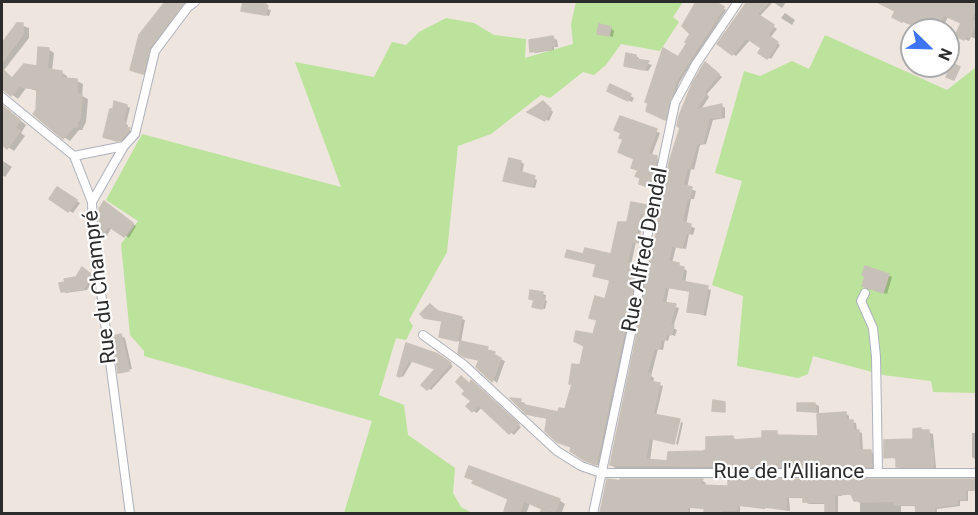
<!DOCTYPE html>
<meta charset="utf-8">
<style>
body{margin:0}
#map{position:relative;width:978px;height:515px;overflow:hidden;background:#ede5de;font-family:Roboto,sans-serif}
canvas{display:block}
.frame{position:absolute;inset:0;border:3px solid #2c2c2c;pointer-events:none}
.north{position:absolute;left:900px;top:18px;width:60px;height:60px;box-sizing:border-box;background:#fff;border:2px solid #ababab;border-radius:50%;rotate:113deg;font-size:16px;font-weight:700;line-height:24px;text-align:center;color:#2c2c2c}
.north::after{content:'';display:block;margin:auto;width:21px;height:27px;background:#3f74f9;clip-path:polygon(50% 0,100% 100%,50% 72%,0 100%)}
</style>
<div id="map">
<canvas width="978" height="515"></canvas>
<div class="frame"></div>
<div class="north">N</div>
</div>
<script>
const ctx = document.querySelector('canvas').getContext('2d');
ctx.lineJoin = 'round';
function fill(path, color) { ctx.fillStyle = color; ctx.fill(path, 'evenodd'); }
const shape = rows => new Path2D(rows.map(r => 'M' + r).join(''));
function stroke(path, color, width, dash) { ctx.strokeStyle = color; ctx.lineWidth = width; ctx.lineCap = dash ? 'butt' : 'round'; ctx.setLineDash(dash || []); ctx.stroke(path); }
function drawText(font, color, halo, rows, align = 'center') {
  ctx.font = font + ' Roboto,sans-serif'; ctx.lineWidth = 4.5; ctx.setLineDash([]); ctx.textBaseline = 'middle'; ctx.strokeStyle = halo; ctx.fillStyle = color; for (const [text, x, y, turn = 0] of rows) {
    ctx.save(); ctx.translate(x, y); ctx.rotate((+turn || 0) * Math.PI / 180); ctx.textAlign = isNaN(turn) ? turn : align; if (halo) ctx.strokeText(text, 0, 0); ctx.fillText(text, 0, 0); ctx.restore();
  }
}
const green = shape([
 [576,2,683,2,673,17,679,22,660,51,621,44,606,65,594,75,583,72,550,98,541,95,491,134,458,146,447,252,409,320,413,326,406,340,396,338,379,395,404,405,408,435,455,468,453,493,461,507,472,513,344,513,372,421,144,356,144,351,130,335,121,244,138,221,106,200,142,134,341,187,295,62,374,77,392,42,406,45,419,32,446,18,474,23,494,35,526,39,525,58,573,44,571,24],
 [825,35,947,90,976,67,976,393,933,392,931,381,883,375,813,356,808,374,798,378,737,366,743,296,712,285,742,181,715,173,744,71,760,76,792,61,809,69]
]);
const shadow = shape([
 [169,2,191,2,153,49,147,75,136,72,132,70,140,36],
 [244,2,271,10,269,16,243,10],
 [693,2,715,2,726,10,679,83,668,121,648,110,689,43,697,4],
 [748,2,786,2,782,8,773,2,759,17,777,29,770,38,780,45,771,59,760,52,763,48,751,39,736,56,719,44],
 [880,2,973,2,976,3,976,39,971,37,969,41,962,38,963,23,948,17,942,30,930,24,929,27,924,25,923,28,908,22,908,24,894,16,897,11],
 [785,13,795,20,792,25,781,18],
 [18,24,29,28,29,38,4,70,13,79,38,67,48,49,54,53,52,71,61,72,67,76,67,80,77,81,83,84,82,96,88,99,86,122,82,130,79,130,70,141,64,137,37,111,38,91,26,88,18,99,2,87,2,46],
 [611,28,614,31,613,37,599,33],
 [553,38,557,40,558,47,554,47,554,50,535,53,532,51],
 [636,56,639,58,639,61,652,65,648,71,629,67],
 [709,66,722,77,707,94,709,97,700,111,722,106,725,108,725,118,713,120,706,144,700,145,694,170,691,169,687,188,696,191,694,199,691,199,686,225,695,228,693,235,689,234,686,249,676,247,672,263,679,265,687,271,685,283,711,290,706,316,689,311,691,292,669,288,666,304,679,308,673,328,677,330,675,336,670,334,668,341,665,340,663,350,658,349,651,376,654,378,653,383,663,386,656,416,673,443,653,439,650,461,668,463,703,452,733,437,737,441,763,440,776,433,780,437,820,437,819,413,798,410,815,404,819,406,819,415,845,413,849,416,849,421,856,423,857,431,862,433,863,452,871,452,875,454,875,468,616,468,612,466,664,210,663,200],
 [611,86,634,98,632,102,609,90],
 [546,105,553,112,549,121,530,112],
 [126,106,130,108,126,124,128,125,127,129,132,131,127,139,122,142,105,136],
 [4,108,26,125,21,133,25,136,14,151,2,143,2,111],
 [620,118,660,133,651,157,660,160,655,189,645,185,639,170,636,169,636,159,625,139],
 [3,161,12,167,5,177,2,175],
 [521,162,524,164,522,173,537,180,535,188,505,181],
 [58,189,80,203,73,213,51,199],
 [632,203,651,209,649,216,644,214,640,236,644,239,643,244,636,242,631,265,639,268,635,297,600,466,590,462,573,447,549,419,532,416,514,400,525,403,524,406,559,414,566,411,599,320,591,317,606,300,611,281,595,276,597,264,567,257,613,256,628,223],
 [108,205,136,226,129,238,112,227,105,239,102,237,100,209],
 [86,271,95,278,87,290,66,293,62,291],
 [888,275,892,277,887,294,867,288,867,276],
 [531,291,546,295,545,300,547,301,545,309,537,308,535,300,530,299],
 [431,306,440,313,465,320,461,342,441,336,444,322,424,317],
 [121,336,125,338,132,369,121,371,121,373,119,372],
 [407,345,441,357,453,366,431,390,428,388,437,369,413,360,403,377,398,375],
 [487,349,491,353,499,356,498,358,505,361,497,383,478,367,480,361,470,358,460,352],
 [475,384,521,427,514,435,482,407,477,413,473,411,471,386],
 [681,422,683,423,678,445,676,444],
 [923,431,933,434,936,468,901,468,897,466,897,459,886,457,914,440],
 [972,433,976,433,976,460,972,457],
 [475,480,559,500,565,504,561,514,546,514,542,511,544,508,530,503,526,514,513,514,506,510,510,499],
 [976,480,976,491,968,491,968,501,960,501,960,506,937,509,937,514,917,514,917,506,901,506,901,513,860,514,860,502,855,499,853,495,846,493,842,482,842,496,838,496,838,514,827,514,827,504,809,504,805,502,805,498,789,498,790,511,774,509,770,506,768,490,765,509,740,506,740,514,705,514,705,509,690,508,690,513,601,514,608,481,625,483,623,481,703,481,706,483,704,487,729,487,730,481]
]);
const building = shape([
 [165,2,185,2,150,47,143,74,130,70,139,35,165,2],
 [243,2,266,4,268,6,265,15,241,11,243,2],
 [696,2,716,2,724,7,676,81,665,120,646,111,648,103,645,102,663,48,678,57,687,43,685,42,690,34,682,26,696,2],
 [747,2,769,2,757,14,774,25,768,35,778,42,767,59,758,53,761,48,746,38,732,55,717,44,747,2],
 [877,2,976,2,976,8,971,20,976,22,970,37,966,36,964,40,955,36,961,23,943,15,936,30,925,23,924,26,919,24,917,27,903,21,902,22,892,17,895,11,877,2],
 [17,23,23,23,23,34,2,62,2,43,17,23],
 [599,24,611,27,609,36,597,34,599,24],
 [553,36,555,45,551,46,551,49,530,52,529,40,553,36],
 [38,47,49,48,47,69,62,71,61,78,77,79,77,94,82,94,80,118,77,122,77,127,73,127,63,139,33,114,36,110,37,89,22,87,20,85,11,96,2,89,2,69,12,78,24,64,37,66,38,47],
 [626,53,636,55,636,59,649,61,644,70,624,66,626,53],
 [705,62,719,74,704,92,706,94,695,110,722,104,721,117,709,118,703,143,697,143,690,168,687,168,683,185,692,187,690,198,687,198,682,222,691,224,689,234,686,233,682,248,672,246,668,261,679,263,679,266,684,267,681,281,708,286,703,314,687,312,690,291,665,287,662,302,676,304,670,325,674,326,671,335,666,333,665,340,661,339,659,349,654,348,647,373,651,374,649,381,660,383,653,414,680,419,674,444,649,438,646,459,667,461,668,452,703,451,706,450,706,437,733,436,733,440,762,438,762,431,777,431,777,435,818,436,817,414,846,412,846,420,853,420,853,430,859,430,859,450,871,450,872,467,610,465,637,334,646,272,654,245,660,208,662,208,661,200,670,159,680,128,677,126,679,116,692,84,705,62],
 [952,63,960,67,954,80,946,77,952,63],
 [610,84,631,94,628,101,607,91,610,84],
 [114,101,127,105,123,121,125,122,124,127,130,128,121,140,117,141,103,137,110,109,113,109,114,101],
 [543,101,551,109,545,121,527,112,543,101],
 [2,105,20,120,15,128,20,131,7,149,2,145,2,105],
 [620,116,657,129,648,154,657,156,651,188,639,184,640,178,635,176,638,170,631,168,634,159,618,152,623,139,619,138,621,133,614,130,620,116],
 [509,158,521,161,519,171,535,176,532,187,503,181,509,158],
 [57,187,77,200,68,212,49,199,57,187],
 [104,201,133,223,124,237,108,226,100,238,99,209,104,201],
 [631,202,647,205,645,214,640,213,636,234,641,235,639,243,632,241,627,263,635,264,632,294,596,465,584,460,570,451,571,447,557,442,545,431,547,418,526,414,510,398,521,399,520,404,558,412,559,408,565,409,572,384,569,384,572,364,580,365,584,346,574,341,576,331,593,334,597,320,589,318,595,296,605,299,610,280,593,276,596,264,565,257,567,250,583,254,585,248,611,254,618,222,627,222,631,202],
 [865,266,889,274,883,293,862,286,865,276,862,275,865,266],
 [82,267,92,275,83,289,61,292,59,283,65,282,64,279,76,277,82,267],
 [530,290,543,292,542,298,545,298,542,309,532,307,534,300,529,299,530,290],
 [430,304,438,311,462,317,457,341,439,337,442,321,424,318,420,314,430,304],
 [121,334,129,371,118,373,113,336,121,334],
 [460,341,488,347,487,350,495,352,494,356,501,358,492,382,476,367,479,360,464,357,458,353,460,341],
 [406,343,438,354,451,363,427,390,421,385,435,369,409,360,400,377,397,376,406,343],
 [461,376,470,384,471,380,519,424,513,431,509,434,478,405,472,412,466,406,471,401,462,394,465,391,456,382,461,376],
 [713,400,725,402,725,412,712,411,713,400],
 [797,403,815,403,816,412,797,411,797,403],
 [921,428,921,430,929,430,930,449,933,449,933,467,896,467,896,457,884,458,884,440,913,439,913,429,921,428],
 [469,466,560,499,555,512,550,510,548,513,540,513,542,509,524,501,519,513,504,511,508,499,472,483,474,480,465,477,469,466],
 [607,479,622,481,620,479,703,479,700,485,725,486,728,486,728,479,976,479,976,490,965,490,965,499,957,499,957,504,934,507,934,513,916,513,915,504,894,505,894,501,859,502,859,501,854,501,851,494,834,495,835,513,825,513,825,502,803,502,803,496,786,497,786,509,737,505,737,510,721,510,721,513,704,513,704,507,687,507,687,512,678,513,600,513,607,479]
]);
const minor = shape([
 [2,97,74,156,92,202,93,231,130,514],
 [74,156,124,146,135,134,155,51,188,7,195,2],
 [92,202,124,146],
 [865,293,861,301,873,328,876,357,878,473],
 [423,335,463,364,557,451,581,466,601,473,976,473],
 [593,514,631,333,638,295,640,271,675,103,696,64,738,2]
]);
const streetNames = [
 ["Rue Alfred Dendal",646,250,-79],
 ["Rue du Champré",101,287,-97],
 ["Rue de l'Alliance",789,473]
];
fill(green, '#bbe39b');
fill(shadow, '#0003');
fill(building, '#c6c0b9');
stroke(building, '#c9c1b7', 1.5);
stroke(minor, '#aeb2bc', 10);
stroke(minor, '#fff', 8);
drawText('21px', '#2c2c2c', '#fff', streetNames);
</script>
